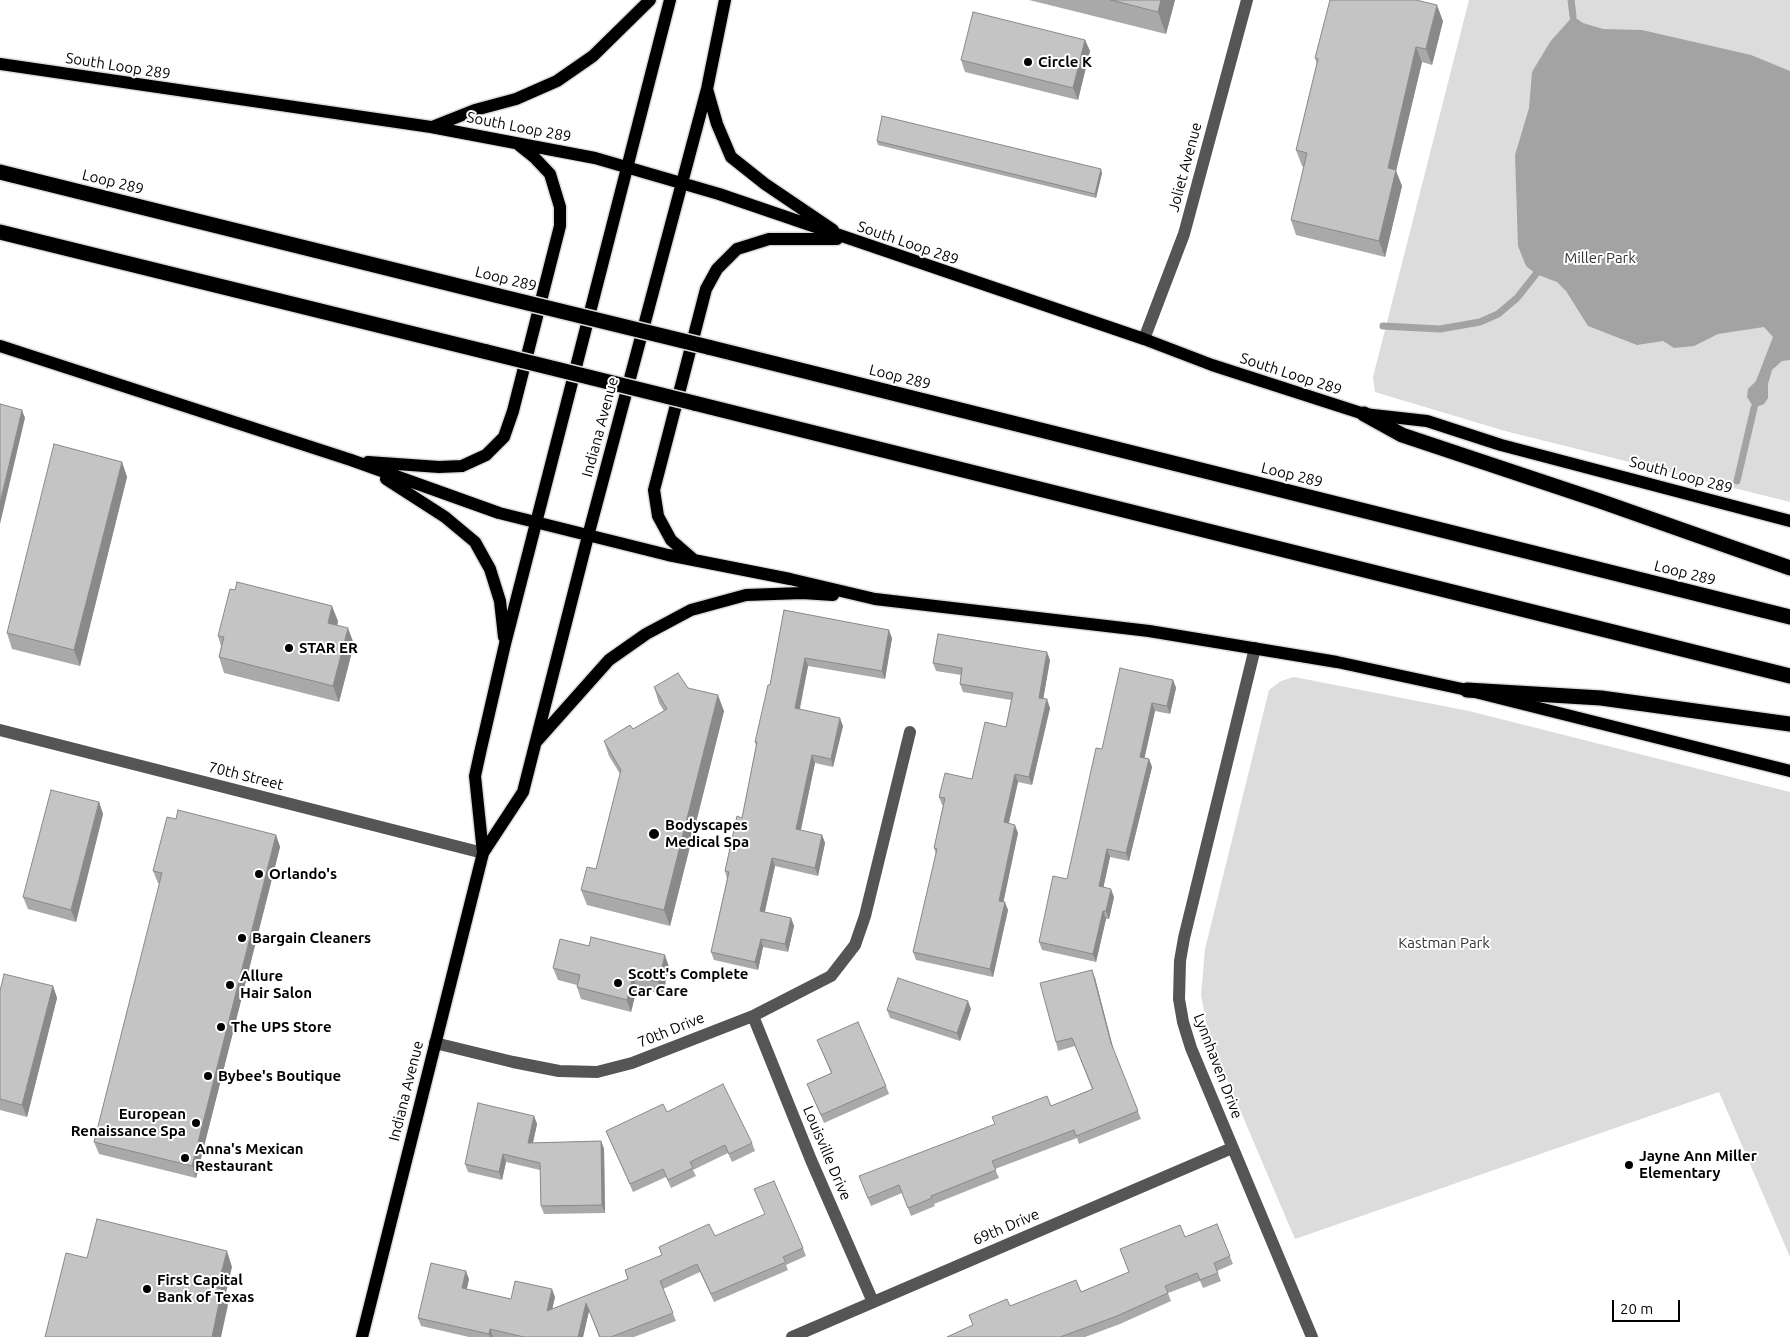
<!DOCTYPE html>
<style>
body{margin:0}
#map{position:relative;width:1790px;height:1337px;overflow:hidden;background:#fff;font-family:Ubuntu,sans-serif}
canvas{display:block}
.scale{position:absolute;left:1612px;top:1300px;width:68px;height:22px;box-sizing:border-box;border:2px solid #000;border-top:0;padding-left:6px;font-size:15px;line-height:18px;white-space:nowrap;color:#000;-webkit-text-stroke:4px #fff;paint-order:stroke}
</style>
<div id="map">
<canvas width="1790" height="1337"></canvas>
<div class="scale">20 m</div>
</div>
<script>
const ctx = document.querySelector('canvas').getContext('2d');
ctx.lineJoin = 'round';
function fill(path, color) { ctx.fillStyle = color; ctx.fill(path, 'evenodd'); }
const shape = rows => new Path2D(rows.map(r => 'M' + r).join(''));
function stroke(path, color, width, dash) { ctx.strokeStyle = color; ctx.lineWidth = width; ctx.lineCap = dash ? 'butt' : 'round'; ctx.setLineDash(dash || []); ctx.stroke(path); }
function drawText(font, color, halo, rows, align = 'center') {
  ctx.font = font + ' Ubuntu,sans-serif'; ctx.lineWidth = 4; ctx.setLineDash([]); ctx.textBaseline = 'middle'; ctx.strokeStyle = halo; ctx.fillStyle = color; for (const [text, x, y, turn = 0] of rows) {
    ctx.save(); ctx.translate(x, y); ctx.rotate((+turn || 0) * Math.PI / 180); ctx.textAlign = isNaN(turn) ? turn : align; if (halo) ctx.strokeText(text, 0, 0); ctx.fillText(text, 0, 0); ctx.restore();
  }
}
const green = shape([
 [1469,0,1790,0,1790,502,1505,431,1375,392,1373,377],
 [1294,677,1469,711,1790,792,1790,1257,1719,1092,1295,1239,1209,1037,1201,995,1205,949,1269,690,1281,681]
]);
const water = shape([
 [1573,16,1583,23,1603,29,1642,30,1751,55,1790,71,1790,360,1782,361,1772,370,1768,384,1768,398,1764,404,1754,408,1747,397,1748,389,1756,381,1773,337,1764,327,1718,334,1694,346,1674,348,1663,341,1637,345,1588,326,1566,291,1557,282,1536,274,1526,266,1518,246,1515,155,1529,108,1532,72,1550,42]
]);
const stream = shape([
 [1571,0,1573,16],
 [1383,326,1440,329,1480,322,1498,314,1517,298,1536,274],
 [1737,481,1754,408]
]);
const minor = shape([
 [1144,339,1184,234,1247,0],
 [1255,648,1184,938,1180,961,1179,999,1183,1022,1191,1048,1312,1337],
 [0,730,483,853],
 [753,1016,811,1160,873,1302],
 [435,1043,513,1062,559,1071,597,1072,632,1063,753,1016,831,976,855,945,865,916,910,732],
 [792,1337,1232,1148]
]);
const major = shape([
 [0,64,431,127,595,158,719,194,1144,339,1212,365,1364,414,1427,421,1501,445,1790,521],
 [707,89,717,124,731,157,765,184,833,230],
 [432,127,475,110,516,99,557,81,593,56,650,0],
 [0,346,351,460,499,513,668,555,790,579,875,599,1149,631,1337,662,1467,690,1790,771],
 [368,462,439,467,462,466,486,455,504,437,513,411,560,226,560,207,550,174,534,157,519,145],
 [386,479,445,517,475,542,490,569,500,601,504,637],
 [694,560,671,540,658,516,654,490,706,289,717,269,737,249,769,239,837,239],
 [536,742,609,660,646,634,691,610,746,595,802,593,833,595],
 [483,853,475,776,480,753,505,644,670,0],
 [362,1337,483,853,523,792,588,536,707,89,725,0]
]);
const highway = shape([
 [0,172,499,296],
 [0,232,487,352],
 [708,347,1790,617],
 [694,403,1790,676],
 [1364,414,1402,435,1597,500,1790,568],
 [1467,690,1601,698,1790,724]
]);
const highwayBridge = shape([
 [499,296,708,347],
 [487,352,694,403]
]);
const wall = shape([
 [1029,0,1175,0,1166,34],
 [1443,21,1432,65,1422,62,1396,171,1402,186,1385,257,1296,235,1291,220,1304,167,1302,166,1296,150,1317,64,1315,58],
 [1085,40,1090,51,1078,100,965,72,961,60],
 [877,141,1102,173,1096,198,878,145],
 [122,462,127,477,80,666,12,649,7,633],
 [784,610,892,638,885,679,808,666,800,709,843,726,833,767,815,763,801,830,822,835,825,843,818,876,775,866,765,912,791,918,794,926,788,952,763,947,758,970,714,960,711,952,727,879,725,871,742,818,756,746,755,742,770,685],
 [338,621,337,626,354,644,339,702,224,673,219,657,221,646,218,636],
 [1050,660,1043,699,1050,708,1032,785,1018,782,1009,823,1018,833,1003,902,1008,910,993,977,916,960,913,952,936,854,934,848,943,805,942,805,939,797,972,779,1006,727,1011,700,963,692,960,684,961,675,936,671,933,663],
 [1173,680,1176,688,1170,714,1155,711,1144,758,1149,759,1152,767,1129,861,1110,857,1103,887,1114,897,1109,919,1106,919,1096,962,1042,950,1039,942,1067,879,1102,749],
 [654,687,688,688,724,711,670,926,587,905,581,890,596,869,620,774,609,756,604,741,633,729,664,711,659,703],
 [99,802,103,814,76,922,28,909,23,897],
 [176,819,276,835,280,847,196,1178,99,1154,94,1142,160,884,158,883,153,871],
 [669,967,663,994,637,988,631,1012,581,999,577,987,577,985,558,980,553,968],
 [1095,978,1113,1049,1141,1119,1079,1144,1077,1138,995,1169,999,1178,934,1204,935,1206,911,1216,902,1193,871,1206,862,1184,1092,1089,1075,1046,1058,1051,1056,1042],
 [53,986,57,998,27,1117,0,1110,0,991],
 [971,1009,960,1041,890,1018,887,1010],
 [817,1040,886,1086,889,1094,824,1123,807,1084,831,1073],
 [667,1112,752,1143,755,1151,732,1162,728,1153,693,1170,696,1176,671,1188,666,1177,633,1192,606,1131],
 [534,1116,537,1124,533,1143,601,1141,604,1149,605,1213,544,1214,541,1206,540,1170,506,1162,502,1180,468,1172,465,1164],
 [765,1215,803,1248,806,1256,786,1265,788,1270,714,1302,700,1272,663,1289,676,1321,634,1337,599,1337,589,1311,583,1337,469,1337,421,1326,418,1318,469,1279,467,1289,511,1299,555,1297,552,1309,628,1279,662,1255,659,1247,715,1236],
 [1217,1224,1233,1264,1217,1271,1221,1281,1203,1288,1200,1281,1168,1293,1171,1301,1120,1324,1085,1337,947,1337,973,1325,969,1315,1010,1306,1081,1292,1129,1272,1120,1249,1185,1237]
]);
const shadedWall = shape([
 [1161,0,1175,0,1166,34,1158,12],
 [1437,5,1443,21,1432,65,1426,49],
 [1085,40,1090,51,1078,100,1073,88],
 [1416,47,1422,62,1396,171,1402,186,1385,257,1379,241,1388,168],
 [1101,169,1102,173,1096,198,1095,194],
 [22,410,25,418,0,524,0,503],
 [122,462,127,477,80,666,74,650],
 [332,606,338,621,334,639,328,623],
 [348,628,354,644,339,702,333,686],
 [889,630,892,638,885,679,882,671],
 [1047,652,1050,660,1042,706,1039,698],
 [805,658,808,666,798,716,795,708],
 [1173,680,1176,688,1170,714,1167,706],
 [718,695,724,711,670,926,664,910],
 [1047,699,1050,708,1032,785,1029,777],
 [1152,703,1155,711,1143,765,1140,757],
 [840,718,843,726,833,767,831,759],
 [812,755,815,763,799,838,796,829],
 [1149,759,1152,767,1129,861,1126,853],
 [1015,774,1018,782,1007,830,1004,822],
 [99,802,103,814,76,922,71,910],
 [1015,825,1018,833,1002,909,999,901],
 [276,835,280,847,196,1178,192,1166],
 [822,835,825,843,818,876,815,868],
 [1107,849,1110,857,1102,894,1099,886],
 [772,858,775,866,763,919,760,911],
 [1111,889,1114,897,1109,919,1106,911],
 [1005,902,1008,910,993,977,990,969],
 [1103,911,1106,919,1096,962,1093,954],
 [791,918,794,926,788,952,785,944],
 [761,939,763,947,758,970,755,962],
 [665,955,669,967,663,994,658,982],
 [1092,970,1095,978,1114,1051,1111,1043],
 [633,976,637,988,631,1012,627,1000],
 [53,986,57,998,27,1117,22,1105],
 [968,1001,971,1009,960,1041,957,1033],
 [534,1116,537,1124,531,1151,528,1143],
 [601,1141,604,1149,605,1213,602,1205],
 [503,1154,506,1162,502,1180,499,1172],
 [227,1251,232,1267,225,1297,228,1305,221,1337,212,1337,217,1288],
 [466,1271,469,1279,465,1296,462,1288],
 [552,1289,555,1297,550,1319,547,1311],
 [586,1303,589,1311,583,1337,578,1337],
 [490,1329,493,1337,490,1337,489,1334]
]);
const building = shape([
 [1111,0,1161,0,1158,12,1111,0],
 [1330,0,1416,0,1437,5,1426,49,1416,47,1388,168,1396,170,1379,241,1291,220,1307,153,1296,150,1318,59,1315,58,1330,0],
 [973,12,1085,40,1073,88,961,60,973,12],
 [882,116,1101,169,1095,194,877,141,882,116],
 [0,404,22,410,0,503,0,404],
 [54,444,122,462,74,650,7,633,54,444],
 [237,582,332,606,328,623,348,628,333,686,219,657,224,637,218,636,230,589,235,590,237,582],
 [784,610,889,630,882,671,805,658,795,708,840,718,831,759,812,755,796,829,822,835,815,868,772,858,760,911,791,918,785,944,761,939,755,962,711,952,729,872,725,871,737,816,742,818,757,742,755,742,768,685,770,685,784,610],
 [938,634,1047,652,1039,698,1047,699,1029,777,1015,774,1004,822,1015,825,999,901,1005,902,990,969,913,952,937,849,934,848,945,798,939,797,945,773,972,779,985,722,1006,727,1013,693,960,684,962,668,933,663,938,634],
 [1120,668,1173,680,1167,706,1152,703,1140,757,1149,759,1126,853,1107,849,1099,886,1111,889,1106,911,1103,911,1093,954,1039,942,1053,876,1067,879,1096,748,1102,749,1120,668],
 [678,673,688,688,718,695,664,910,581,890,587,867,596,869,621,770,604,741,630,725,633,729,667,709,654,687,678,673],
 [51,790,99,802,71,910,23,897,51,790],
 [178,810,276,835,192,1166,94,1142,162,873,153,871,167,817,176,819,178,810],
 [591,937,665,955,658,982,633,976,627,1000,577,987,580,975,553,968,560,939,589,946,591,937],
 [1092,970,1111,1043,1138,1111,1076,1136,1074,1130,992,1161,996,1170,931,1196,932,1198,908,1208,899,1185,868,1198,859,1176,995,1124,992,1117,1047,1096,1051,1106,1093,1089,1072,1038,1056,1042,1040,983,1092,970],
 [4,974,53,986,22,1105,0,1099,0,991,4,974],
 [898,978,968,1001,957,1033,887,1010,898,978],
 [858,1022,886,1086,821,1115,807,1084,832,1073,817,1040,858,1022],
 [723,1084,752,1143,729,1154,725,1145,690,1162,693,1168,668,1180,663,1169,630,1184,606,1131,663,1104,667,1112,723,1084],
 [478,1103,534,1116,528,1143,601,1141,602,1205,541,1206,540,1163,503,1154,499,1172,465,1164,478,1103],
 [774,1181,803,1248,783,1257,786,1262,711,1294,697,1264,660,1281,673,1313,611,1337,600,1337,586,1303,578,1337,524,1337,490,1329,489,1334,418,1318,431,1263,466,1271,462,1288,511,1299,515,1281,552,1289,547,1311,628,1279,625,1270,662,1255,659,1247,709,1224,715,1236,765,1214,754,1189,774,1181],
 [97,1219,227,1251,217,1288,222,1289,212,1337,45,1337,66,1253,87,1258,97,1219],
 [1217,1224,1230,1256,1214,1263,1218,1273,1200,1280,1197,1273,1165,1286,1168,1293,1117,1316,1060,1337,947,1337,973,1325,969,1315,1007,1299,1010,1306,1076,1280,1081,1292,1129,1272,1120,1249,1180,1225,1185,1237,1217,1224]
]);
const markers = [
 [1028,62,5,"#000"],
 [289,648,5,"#000"],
 [654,834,6,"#000"],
 [259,874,5,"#000"],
 [242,938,5,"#000"],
 [618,983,5,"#000"],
 [230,985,5,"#000"],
 [221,1027,5,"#000"],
 [208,1076,5,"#000"],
 [196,1123,5,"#000"],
 [185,1158,5,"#000"],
 [1629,1165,5,"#000"],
 [147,1289,5,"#000"]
];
const poiNames = [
 ["Circle K",1038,62],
 ["STAR ER",299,648],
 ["Bodyscapes",665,825],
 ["Medical Spa",665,842],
 ["Orlando's",269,874],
 ["Bargain Cleaners",252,938],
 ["Scott's Complete",628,974],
 ["Car Care",628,991],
 ["Allure",240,976],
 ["Hair Salon",240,993],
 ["The UPS Store",231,1027],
 ["Bybee's Boutique",218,1076],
 ["European",186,1114,"right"],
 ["Renaissance Spa",186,1131,"right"],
 ["Anna's Mexican",195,1149],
 ["Restaurant",195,1166],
 ["Jayne Ann Miller",1639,1156],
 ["Elementary",1639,1173],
 ["First Capital",157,1280],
 ["Bank of Texas",157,1297]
];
const streetNames = [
 ["South Loop 289",118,66,9],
 ["South Loop 289",519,127,11],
 ["Joliet Avenue",1185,167,-75],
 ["Loop 289",113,182,14],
 ["South Loop 289",908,243,19],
 ["Loop 289",506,279,14],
 ["South Loop 289",1291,374,18],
 ["Loop 289",900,377,14],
 ["Indiana Avenue",600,427,-75],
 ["Loop 289",1292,475,14],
 ["South Loop 289",1681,475,15],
 ["Loop 289",1685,573,14],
 ["70th Street",246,776,14],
 ["70th Drive",671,1030,-22],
 ["Lynnhaven Drive",1218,1066,69],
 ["Indiana Avenue",406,1091,-76],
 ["Louisville Drive",827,1153,67],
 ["69th Drive",1006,1227,-23]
];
const parkNames = [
 ["Miller Park",1600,258],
 ["Kastman Park",1444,943]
];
fill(green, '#dcdcdc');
fill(water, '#a3a3a3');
stroke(stream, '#a3a3a3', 7);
stroke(major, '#dbdbdb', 15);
stroke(highway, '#dbdbdb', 18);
stroke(minor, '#555', 12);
stroke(major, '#000', 12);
stroke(highway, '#000', 15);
stroke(highwayBridge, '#dbdbdb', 18, []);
stroke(highwayBridge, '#000', 15);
fill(wall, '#a9a9a9');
fill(shadedWall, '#898989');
fill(building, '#c4c4c4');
stroke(building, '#898989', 1);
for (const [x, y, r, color] of markers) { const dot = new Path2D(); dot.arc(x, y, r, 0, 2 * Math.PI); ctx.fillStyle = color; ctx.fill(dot); stroke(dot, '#fff', 2); }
drawText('bold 15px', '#000', '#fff', poiNames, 'left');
drawText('15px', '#000', '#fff', streetNames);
drawText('15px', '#333', '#fff', parkNames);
</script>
